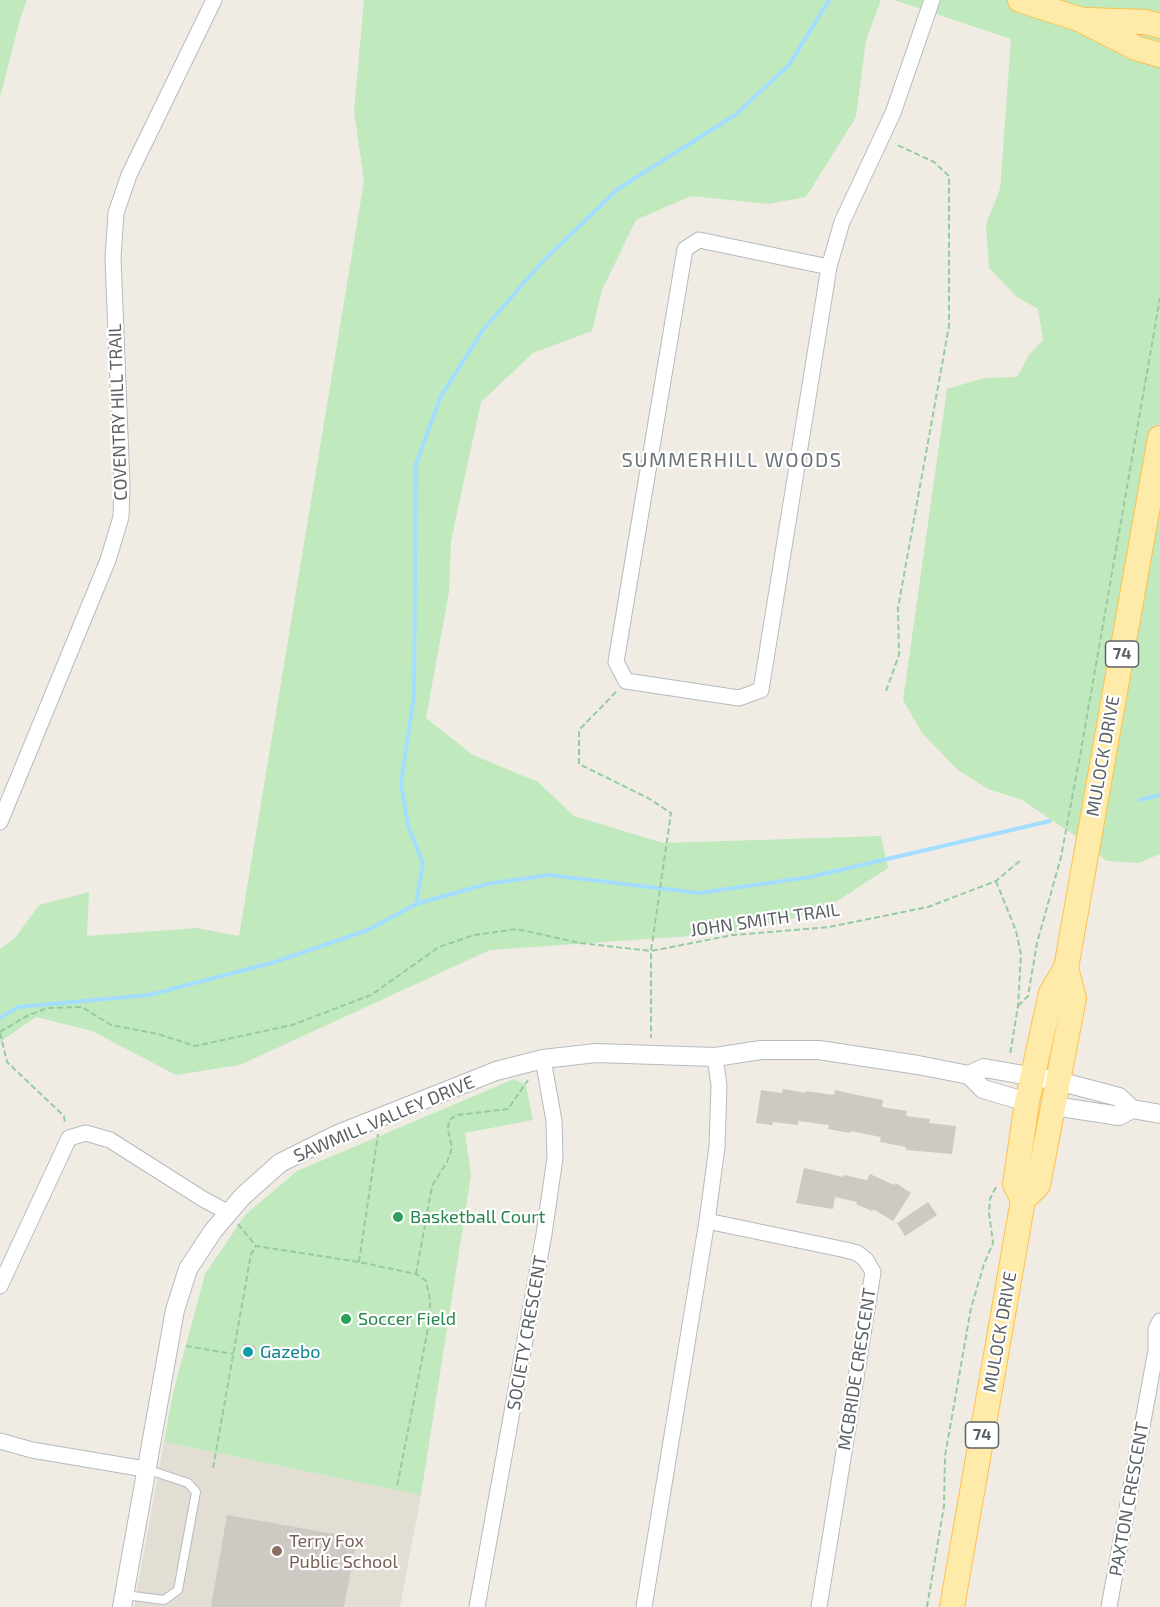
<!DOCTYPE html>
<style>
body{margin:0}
canvas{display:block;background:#f0ece4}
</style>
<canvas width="1160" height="1607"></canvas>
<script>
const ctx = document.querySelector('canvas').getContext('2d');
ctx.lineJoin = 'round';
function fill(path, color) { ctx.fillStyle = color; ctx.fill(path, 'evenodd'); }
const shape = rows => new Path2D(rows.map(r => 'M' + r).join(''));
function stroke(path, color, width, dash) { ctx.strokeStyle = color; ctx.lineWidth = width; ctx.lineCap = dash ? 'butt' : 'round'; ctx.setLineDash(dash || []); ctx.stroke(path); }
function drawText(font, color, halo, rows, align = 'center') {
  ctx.font = font + ' "Exo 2",sans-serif'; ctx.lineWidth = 4.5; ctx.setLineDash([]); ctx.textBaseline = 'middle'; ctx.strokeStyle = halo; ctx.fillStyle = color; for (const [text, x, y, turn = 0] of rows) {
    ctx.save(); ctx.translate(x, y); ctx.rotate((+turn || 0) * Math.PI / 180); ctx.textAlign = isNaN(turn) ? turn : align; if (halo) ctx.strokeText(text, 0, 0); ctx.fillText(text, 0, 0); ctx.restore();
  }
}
const education = shape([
 [164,1442,421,1495,400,1607,134,1607]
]);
const green = shape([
 [0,0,27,0,21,16,0,97],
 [364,0,881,0,866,40,856,117,806,197,768,204,691,196,636,220,602,290,592,331,533,353,481,402,451,541,449,592,426,718,473,755,538,782,574,816,663,843,881,836,888,868,822,911,733,933,490,950,240,1065,176,1075,92,1031,36,1017,0,1042,0,949,15,938,39,905,89,892,87,936,197,928,239,936,364,181,354,111],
 [894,0,1160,0,1160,854,1139,863,1106,861,1092,847,1022,800,988,789,958,770,922,733,903,700,947,389,984,378,1017,377,1029,355,1043,340,1038,309,1017,297,989,268,986,224,1000,189,1011,39],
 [514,1079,526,1085,533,1120,465,1133,471,1175,421,1495,164,1442,173,1393,205,1274,245,1215,297,1171]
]);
const stream = shape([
 [1140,800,1160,795],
 [416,904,423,863,408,826,401,783,414,695,416,464,441,396,483,330,541,263,618,189,735,115,789,65,829,0],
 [0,1018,18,1007,149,995,275,962,368,930,416,904,487,884,549,875,699,893,810,877,1050,821]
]);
const building = shape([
 [783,1089,806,1093,806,1091,834,1095,835,1090,857,1095,883,1100,882,1107,907,1111,906,1116,930,1119,929,1123,956,1126,952,1154,906,1150,906,1147,880,1142,881,1137,850,1131,850,1133,828,1129,829,1125,798,1121,798,1125,773,1122,772,1125,756,1123,761,1090,782,1093],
 [804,1168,843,1177,844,1175,867,1180,870,1174,894,1185,896,1183,911,1193,893,1221,873,1209,872,1211,856,1204,857,1202,835,1197,833,1209,796,1203],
 [928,1202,937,1215,905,1236,897,1223],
 [244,1343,256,1346,253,1361,240,1358],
 [227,1515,357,1538,344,1607,211,1607]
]);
const path = shape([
 [886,691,899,655,898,608,949,326,949,176,934,162,895,144],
 [616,692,579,730,579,764,648,798,671,813,651,951,651,1038],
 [996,881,1016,931,1021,954,1018,1006,1010,1055],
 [1018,1006,1028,996,1037,943,1061,857,1080,756,1160,298],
 [0,1032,25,1017,47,1008,82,1007,111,1025,158,1034,195,1046,292,1025,371,995,439,947,474,935,517,929,580,943,651,951,733,935,829,927,928,907,996,881,1022,859],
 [0,1033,7,1062,64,1116,65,1124],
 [238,1224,256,1246,359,1262,416,1274,426,1281,430,1300,430,1318,397,1487],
 [359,1262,378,1134],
 [416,1274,432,1186,447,1162,452,1148,448,1130,449,1120,457,1115,508,1109,528,1080],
 [186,1346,233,1354],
 [213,1468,251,1254,256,1246],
 [927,1607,944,1506,945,1456,971,1308,984,1264,993,1243,989,1213,990,1199,996,1187]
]);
const service = shape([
 [125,1595,164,1600,178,1590,196,1492,188,1483,146,1469]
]);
const minor = shape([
 [829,267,699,240,685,249,616,662,626,681,739,698,761,690,829,267,842,222,893,113,932,0],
 [0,822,108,560,121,517,122,485,113,258,116,213,129,175,214,0],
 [707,1221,846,1250,857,1253,866,1260,873,1272,819,1607],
 [0,1286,69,1138,86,1133,110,1140,203,1199,229,1213],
 [0,1441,32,1450,145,1469],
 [477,1607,544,1234,555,1158,554,1121,543,1059],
 [644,1607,707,1221,717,1147,719,1085,715,1057],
 [1109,1607,1156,1350,1156,1329,1160,1321]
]);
const tertiary = shape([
 [969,1075,984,1068,1058,1081,1119,1097,1132,1109,1160,1114],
 [1054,1106,1119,1116,1132,1109],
 [122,1607,175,1310,188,1269,213,1231,243,1196,280,1163,338,1134,496,1071,543,1059,596,1053,715,1057,761,1050,819,1050,918,1065,969,1075,983,1089,1027,1102]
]);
const primary = shape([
 [1020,0,1079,19,1136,48,1160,55],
 [1088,20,1146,22,1160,26],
 [1023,1200,1038,1185,1074,998,1066,968],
 [952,1607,1023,1200,1015,1184,1027,1102,1051,993,1066,968,1160,438]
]);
const markers = [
 [398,1217,6,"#2e9e5b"],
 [346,1319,6,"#2e9e5b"],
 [248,1352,6,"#0f9aa8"],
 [277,1551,6,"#8d6e63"]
];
const shields = [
 [1122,654,33],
 [982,1435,33]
];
const shieldNames = [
 ["74",1122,654],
 ["74",982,1435]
];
const streetNames = [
 ["COVENTRY HILL TRAIL",118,412,-92],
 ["MULOCK DRIVE",1103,756,-80],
 ["JOHN SMITH TRAIL",765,920,-8],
 ["SAWMILL VALLEY DRIVE",384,1119,-23],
 ["MULOCK DRIVE",1000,1332,-80],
 ["SOCIETY CRESCENT",527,1333,-80],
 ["MCBRIDE CRESCENT",857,1369,-81],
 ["PAXTON CRESCENT",1129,1499,-80]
];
const leisureNames = [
 ["Basketball Court",410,1217],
 ["Soccer Field",358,1319]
];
const cultureNames = [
 ["Gazebo",260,1352]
];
const educationNames = [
 ["Terry Fox",289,1541],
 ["Public School",289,1562]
];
const neighbourhoodNames = [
 ["SUMMERHILL WOODS",732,460]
];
fill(education, '#e2ded4');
fill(green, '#c1e9be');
stroke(stream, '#a4deff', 4);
fill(building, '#cdc9c3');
stroke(service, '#b6babf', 10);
stroke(minor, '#b6babf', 17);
stroke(tertiary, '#b6babf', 20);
stroke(primary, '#fdc04f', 26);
stroke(path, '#96cba2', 2, [6, 3]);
stroke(service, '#fff', 8);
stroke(minor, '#fff', 15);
stroke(tertiary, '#fff', 18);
stroke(primary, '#ffeba9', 24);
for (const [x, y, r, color] of markers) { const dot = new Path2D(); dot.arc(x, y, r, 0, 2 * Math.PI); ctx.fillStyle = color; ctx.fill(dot); stroke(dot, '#fff', 2); }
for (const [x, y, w] of shields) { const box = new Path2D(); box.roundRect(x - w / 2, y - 13, w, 26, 4.5); ctx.fillStyle = '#fff'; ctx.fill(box); stroke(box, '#5c6166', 1.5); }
drawText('bold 16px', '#5c6166', null, shieldNames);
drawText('18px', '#5c6166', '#fff', streetNames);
drawText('18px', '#27864d', '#fff', leisureNames, 'left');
drawText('18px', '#0d838f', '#fff', cultureNames, 'left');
drawText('18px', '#785e54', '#fff', educationNames, 'left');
ctx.letterSpacing = '1.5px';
drawText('20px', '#6c7378', '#fff', neighbourhoodNames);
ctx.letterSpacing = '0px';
</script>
